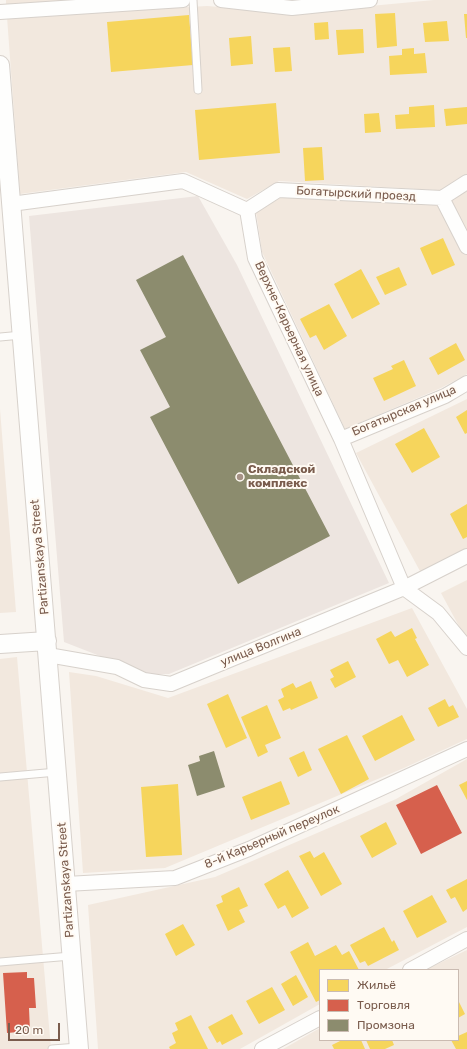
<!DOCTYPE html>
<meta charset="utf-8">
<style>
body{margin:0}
#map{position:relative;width:467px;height:1049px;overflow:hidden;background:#f9f5f0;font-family:Rubik,sans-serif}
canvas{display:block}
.legend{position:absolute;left:319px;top:969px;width:140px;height:72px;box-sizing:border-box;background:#fffaf3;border:1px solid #cabbb1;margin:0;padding:5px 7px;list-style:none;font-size:12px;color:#7a5c4d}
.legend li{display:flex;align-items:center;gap:8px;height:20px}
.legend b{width:20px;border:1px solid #cabbb1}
.scale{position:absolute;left:8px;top:1023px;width:52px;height:18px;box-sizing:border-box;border:2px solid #7a5c4d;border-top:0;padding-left:5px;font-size:12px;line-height:14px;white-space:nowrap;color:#7a5c4d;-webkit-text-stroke:3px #fffaf3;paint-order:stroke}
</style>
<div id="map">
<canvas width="467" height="1049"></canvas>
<ul class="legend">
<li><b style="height:11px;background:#f6d55c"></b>Жильё</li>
<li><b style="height:11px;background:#d6604d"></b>Торговля</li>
<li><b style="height:11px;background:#8c8c6e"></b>Промзона</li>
</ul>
<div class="scale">20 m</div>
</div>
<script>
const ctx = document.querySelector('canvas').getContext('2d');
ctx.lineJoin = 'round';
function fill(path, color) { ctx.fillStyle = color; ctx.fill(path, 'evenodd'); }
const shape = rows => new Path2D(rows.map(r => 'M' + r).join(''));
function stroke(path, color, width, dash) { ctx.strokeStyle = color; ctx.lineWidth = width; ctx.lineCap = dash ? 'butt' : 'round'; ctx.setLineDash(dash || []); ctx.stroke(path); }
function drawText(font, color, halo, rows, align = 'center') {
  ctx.font = font + ' Rubik,sans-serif'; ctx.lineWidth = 4; ctx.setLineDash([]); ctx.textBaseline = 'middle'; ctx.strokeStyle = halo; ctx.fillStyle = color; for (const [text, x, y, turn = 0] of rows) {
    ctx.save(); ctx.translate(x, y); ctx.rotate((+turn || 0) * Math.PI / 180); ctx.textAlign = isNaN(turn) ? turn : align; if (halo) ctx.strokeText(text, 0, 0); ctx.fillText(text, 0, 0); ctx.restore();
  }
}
const residential = shape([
 [6,0,80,0,6,5],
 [434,0,467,0,467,179,452,191,279,181,247,199,186,172,20,194,7,17,207,6,296,13],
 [467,188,467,243,445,201],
 [282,197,440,202,467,253,467,374,441,388,345,429,262,252,256,212],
 [467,399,467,549,421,573,356,453],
 [0,409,16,612,0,613],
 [467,580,467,641,441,593],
 [412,608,467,709,467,739,404,768,165,868,83,873,69,672,96,676,168,698],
 [17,657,51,1049,0,1049,0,659],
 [467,759,467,927,385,970,320,970,320,1004,240,1049,98,1049,88,905,215,877,396,799],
 [467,950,467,1049,283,1049,320,1028,320,1040,458,1040,458,970,425,970]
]);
const industrial = shape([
 [198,196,237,265,389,583,169,674,146,674,64,642,29,216]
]);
const homes = shape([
 [395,13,397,46,377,48,375,14],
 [464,14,467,14,467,38,466,38],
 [189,15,193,65,111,72,107,22],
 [447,21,449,41,425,42,423,23],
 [328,22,329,39,315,40,314,23],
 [363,29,364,53,338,55,336,30],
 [251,36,253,64,231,66,229,38],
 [290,47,292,71,275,72,273,48],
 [414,48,414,54,425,53,427,73,390,75,389,56,402,55,402,49],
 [276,103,280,153,199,160,195,110],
 [434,105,435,127,396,129,395,115,409,114,409,107],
 [467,107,467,124,446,126,444,109],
 [379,113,381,132,365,133,364,114],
 [322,147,324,180,305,181,303,148],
 [443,238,455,265,432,275,420,248],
 [399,267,407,285,385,295,376,277],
 [361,269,380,304,352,319,334,284],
 [329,304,347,336,324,350,316,335,310,338,300,319],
 [456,343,465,360,438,375,429,358],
 [404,360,416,386,384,401,373,378,393,369,391,366],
 [467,410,467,433,465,434,456,417],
 [424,428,440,457,412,473,395,444],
 [467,504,467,537,463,539,450,514],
 [412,628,417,638,415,639,429,665,407,677,398,660,389,664,376,639,391,631,395,637],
 [348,661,356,677,335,688,330,679,334,677,330,670],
 [311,681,318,698,291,710,290,708,283,711,278,700,284,697,281,689,293,683,296,688],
 [228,694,247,738,226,748,207,704],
 [445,699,449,707,453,705,459,717,438,727,428,708],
 [267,705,281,738,265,745,268,752,258,757,241,717],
 [402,715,415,740,375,761,362,736],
 [347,735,369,779,341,794,318,749],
 [304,751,312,770,298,777,289,758],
 [281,781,290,804,251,820,242,797],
 [467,781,467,800,459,785],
 [178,784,182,855,146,857,141,787],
 [386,822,397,844,372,858,360,836],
 [310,851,314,858,324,852,342,884,321,896,299,856],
 [288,870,309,908,292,918,285,905,278,909,264,884],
 [467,879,467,909,463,912,455,897,451,899,446,890],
 [239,887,248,906,239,910,245,922,228,931,216,905,223,902,221,896],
 [432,895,447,922,417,938,403,911],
 [183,924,195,945,176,956,165,934],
 [384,927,392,942,394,940,399,950,368,966,365,961,360,963,350,945],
 [308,942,315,956,336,945,342,955,349,951,359,970,320,970,320,1000,316,1002,290,952],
 [296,975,308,997,293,1006,281,984],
 [272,987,285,1010,259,1024,246,1001],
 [458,1000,465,1014,458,1018],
 [232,1014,243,1034,222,1045,220,1041,217,1043,208,1027],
 [191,1015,208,1049,170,1049,169,1047,176,1043,172,1033,178,1030,175,1023],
 [467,1032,467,1049,456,1049,451,1040,458,1040,458,1036],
 [342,1040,361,1040,365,1049,334,1049,332,1045],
 [366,1040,392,1040,394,1045,385,1049,370,1049]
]);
const shops = shape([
 [437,785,462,833,421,854,396,805],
 [27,972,27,978,34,978,36,1008,29,1008,30,1031,7,1033,3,973]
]);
const industry = shape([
 [183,255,330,536,238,584,150,417,170,407,140,350,166,337,136,280],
 [214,751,225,787,197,796,188,765,200,761,199,756]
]);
const service = shape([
 [193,0,198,90],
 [0,337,22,335],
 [0,777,57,772],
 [0,962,71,956],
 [52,1049,78,1047]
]);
const minor = shape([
 [221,0,292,8,370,0],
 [0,12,183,0],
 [442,198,467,247],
 [11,204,183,181,247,210],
 [247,210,255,258,341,439,404,588,438,613,467,648],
 [247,210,278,190,442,198,467,182],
 [341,439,445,396,467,383],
 [48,655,117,667,144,680,171,684,404,588,467,556],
 [66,884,175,878,249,849,467,749],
 [410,970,467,939],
 [262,1049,320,1018]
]);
const tertiary = shape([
 [0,65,79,1049],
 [0,644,47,641]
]);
const markers = [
 [240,477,4,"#a69286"]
];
const streetNames = [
 ["Богатырский проезд",356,194,3],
 ["Верхне-Карьерная улица",289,329,65],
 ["Богатырская улица",404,411,-23],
 ["Partizanskaya Street",40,557,-95],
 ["улица Волгина",261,647,-22],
 ["8-й Карьерный переулок",272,837,-23],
 ["Partizanskaya Street",66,880,-94]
];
const poiNames = [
 ["Складской",248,470],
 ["комплекс",248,484]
];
fill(residential, '#f2e8de');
fill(industrial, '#ede5e0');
fill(homes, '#f6d55c');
fill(shops, '#d6604d');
fill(industry, '#8c8c6e');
stroke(service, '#d7d1cb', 9);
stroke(minor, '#d7d1cb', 16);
stroke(tertiary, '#d7d1cb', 20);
stroke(service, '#fefefd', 7);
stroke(minor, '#fefefd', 14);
stroke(tertiary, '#fefefd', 18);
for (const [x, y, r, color] of markers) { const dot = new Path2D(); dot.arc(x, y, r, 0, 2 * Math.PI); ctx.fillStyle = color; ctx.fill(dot); stroke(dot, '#fffaf3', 1.5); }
drawText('12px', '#7a5c4d', '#fffaf3', streetNames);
drawText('bold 12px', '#7a5c4d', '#fffaf3', poiNames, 'left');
</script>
